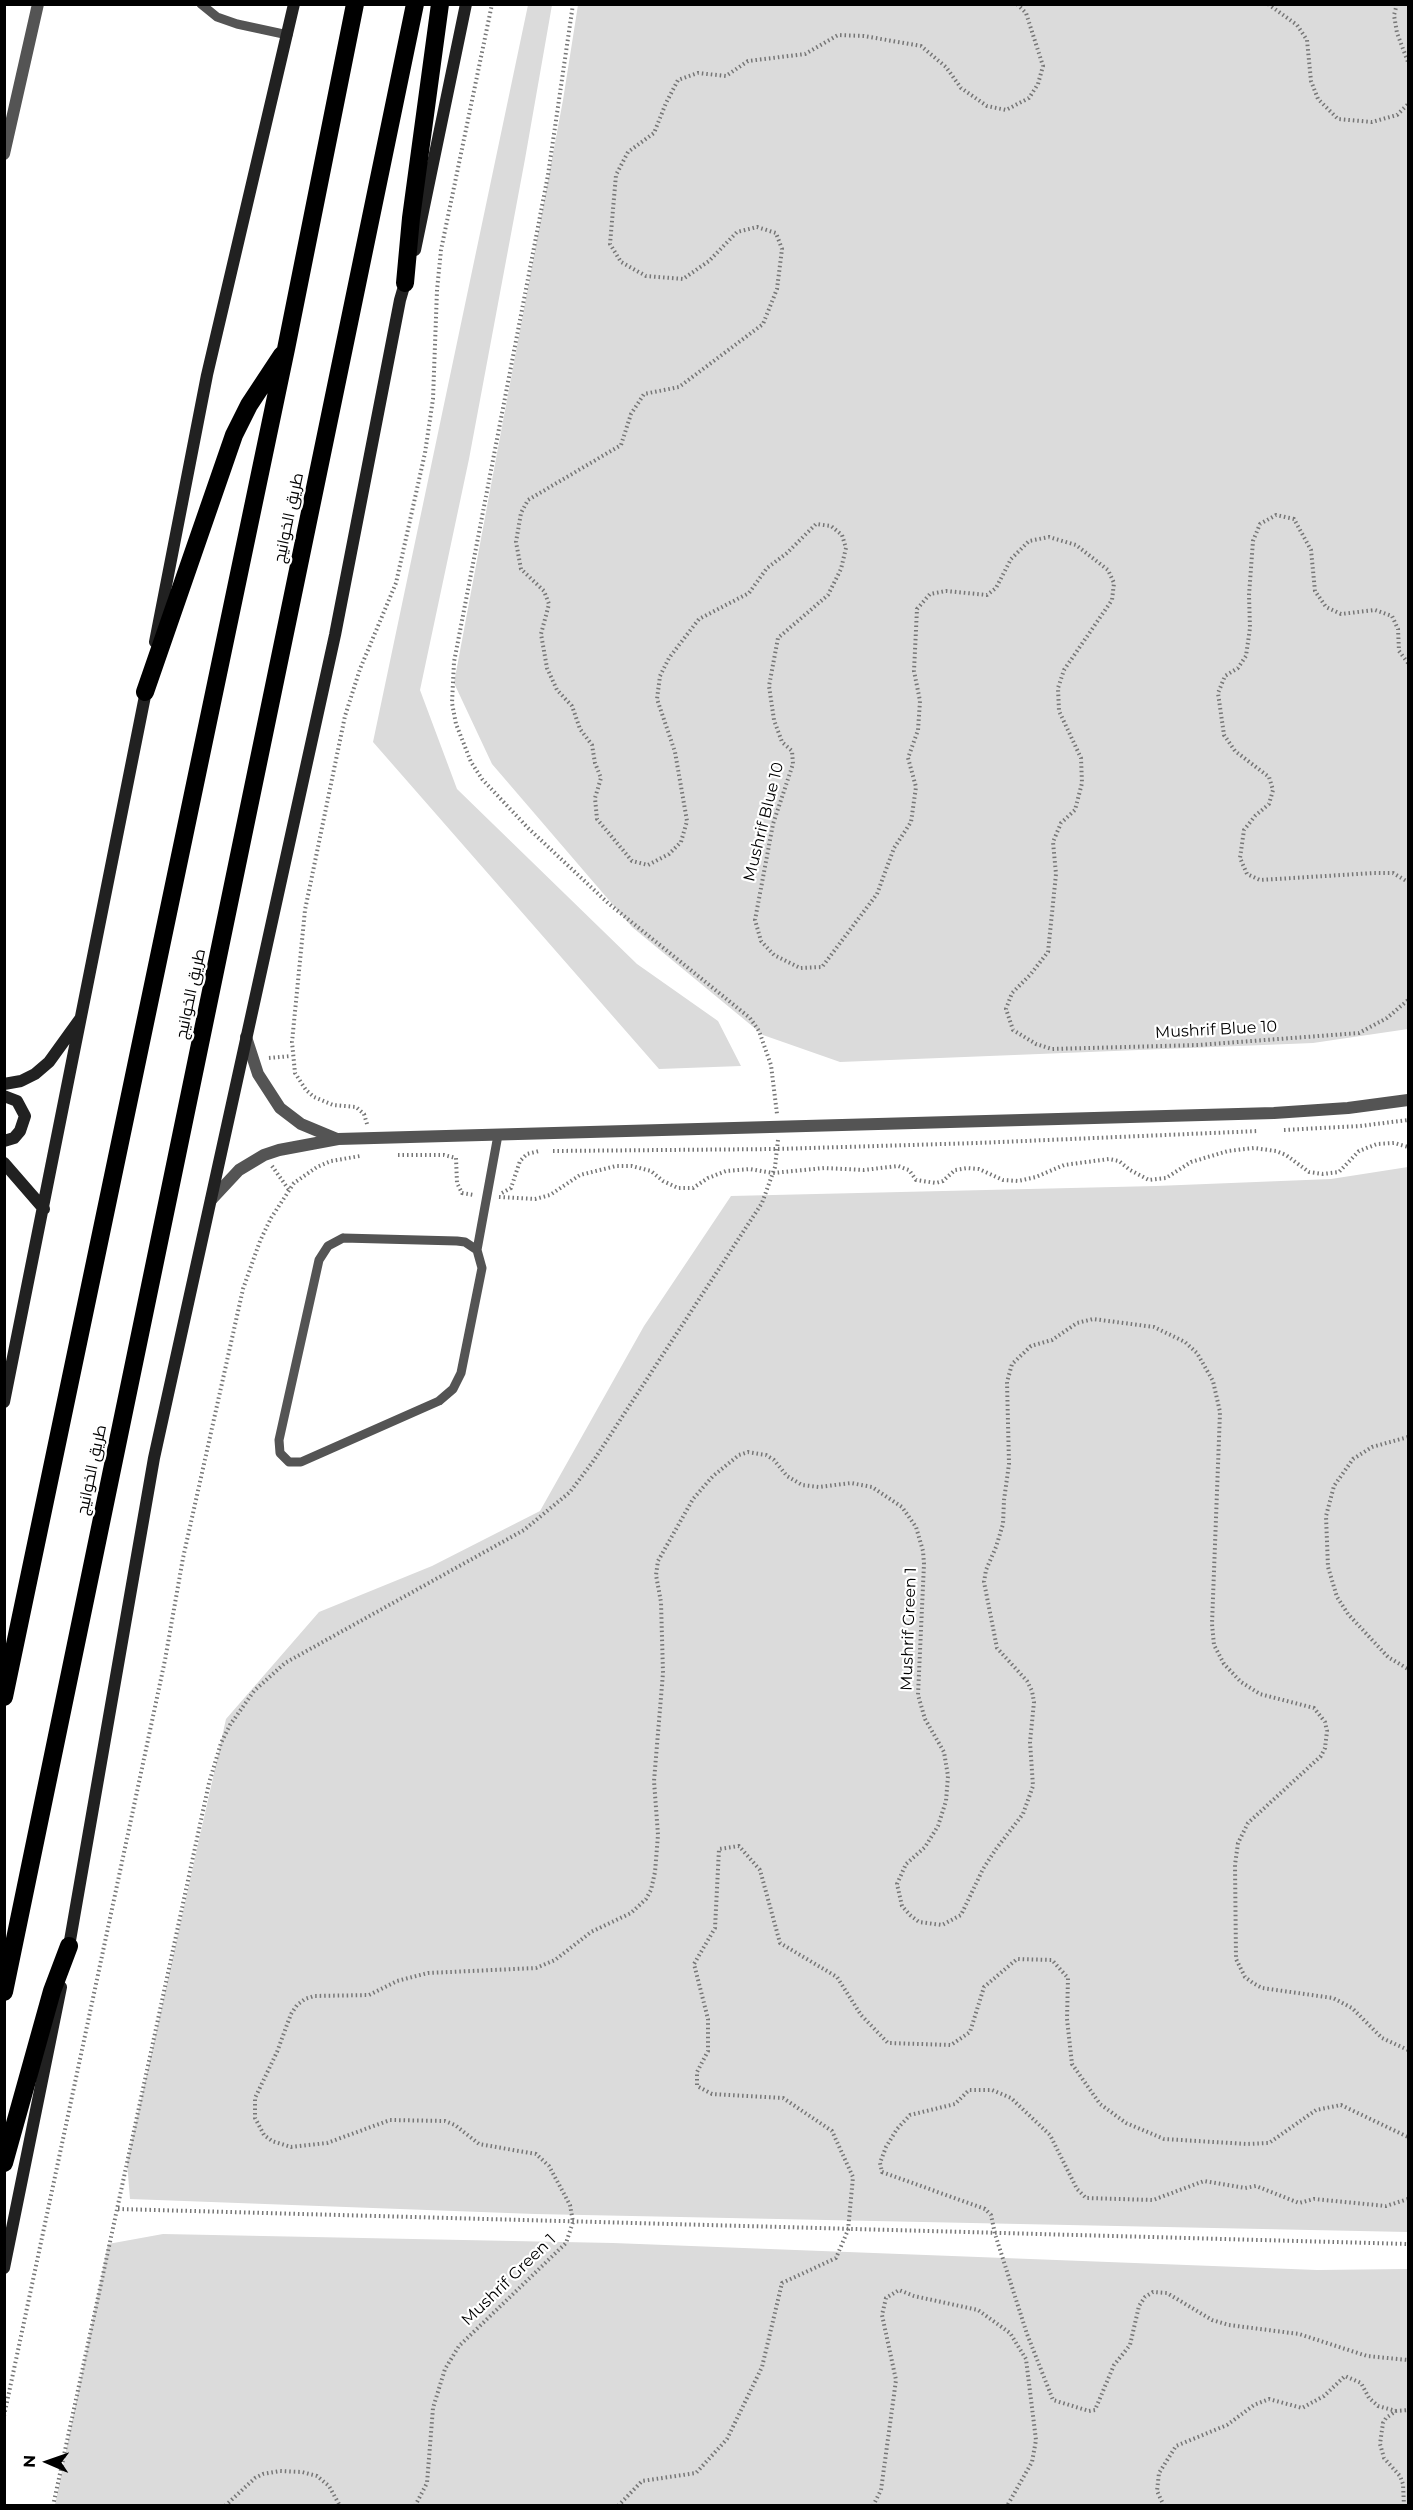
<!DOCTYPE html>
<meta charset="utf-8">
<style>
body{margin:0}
#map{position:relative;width:1413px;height:2510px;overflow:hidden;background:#fff;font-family:Montserrat,sans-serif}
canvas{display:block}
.frame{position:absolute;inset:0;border:6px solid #000;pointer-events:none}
.north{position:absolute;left:18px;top:2432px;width:60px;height:60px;-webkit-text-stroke:4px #fff;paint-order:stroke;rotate:272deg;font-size:16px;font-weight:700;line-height:24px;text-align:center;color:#000}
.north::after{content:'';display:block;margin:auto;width:21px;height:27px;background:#000;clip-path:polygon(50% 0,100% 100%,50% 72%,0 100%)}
</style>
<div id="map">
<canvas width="1413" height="2510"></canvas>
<div class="frame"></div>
<div class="north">N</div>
</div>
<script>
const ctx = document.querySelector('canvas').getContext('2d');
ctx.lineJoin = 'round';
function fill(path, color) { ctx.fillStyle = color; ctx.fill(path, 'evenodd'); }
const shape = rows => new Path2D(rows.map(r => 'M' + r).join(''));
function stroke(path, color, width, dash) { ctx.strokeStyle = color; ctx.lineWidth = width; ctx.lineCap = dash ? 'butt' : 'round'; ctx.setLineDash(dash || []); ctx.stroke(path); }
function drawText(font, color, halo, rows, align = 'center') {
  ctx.font = font + ' Montserrat,Cairo,sans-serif'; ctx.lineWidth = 4.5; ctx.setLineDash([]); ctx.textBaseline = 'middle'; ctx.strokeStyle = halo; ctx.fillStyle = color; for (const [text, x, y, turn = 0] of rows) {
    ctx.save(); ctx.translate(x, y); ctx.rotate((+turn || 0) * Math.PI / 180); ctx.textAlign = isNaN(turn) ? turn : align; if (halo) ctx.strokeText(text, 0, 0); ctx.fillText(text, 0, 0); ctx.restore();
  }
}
const green = shape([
 [528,5,552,5,525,159,469,459,420,690,457,789,637,964,718,1021,741,1066,659,1069,373,742],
 [578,5,1408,5,1408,1029,1313,1043,840,1062,763,1035,632,927,492,764,454,683,563,100],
 [1408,1167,1408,2232,535,2214,130,2199,127,2162,226,1719,319,1612,432,1566,540,1511,644,1326,731,1196,1156,1186,1331,1179],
 [163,2234,613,2243,1317,2270,1408,2269,1408,2505,55,2505,108,2244]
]);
const path = shape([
 [573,4,548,175,454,662,452,703,456,724,471,762,482,779,528,828,608,903,750,1018,759,1031,771,1065,777,1114],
 [1017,4,1026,13,1043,66,1038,84,1029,98,1006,110,987,106,961,88,946,67,921,46,864,36,838,35,805,54,748,61,726,76,698,73,678,80,666,103,654,133,628,152,616,175,610,244,621,262,646,276,683,279,709,261,737,232,757,227,776,233,782,249,777,289,763,324,679,387,644,394,631,414,621,445,528,500,521,513,516,542,521,569,544,591,549,604,541,634,547,668,557,690,572,706,580,729,592,745,595,763,601,778,595,798,597,819,632,861,648,865,669,854,681,842,687,821,675,752,657,699,660,676,669,658,699,619,749,593,767,568,787,553,816,524,831,526,842,535,846,548,841,569,828,595,778,638,769,686,774,720,782,742,792,751,793,764,773,824,755,920,761,941,774,955,800,968,822,967,877,894,894,848,911,822,916,787,908,758,918,730,920,701,914,671,917,609,930,594,946,591,987,595,996,588,1011,559,1029,541,1049,537,1076,545,1108,570,1114,583,1112,600,1064,670,1058,688,1059,711,1081,758,1082,783,1075,810,1061,823,1053,842,1056,874,1048,952,1030,975,1012,993,1006,1009,1013,1030,1036,1044,1052,1049,1198,1045,1359,1033,1387,1018,1408,1000],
 [1268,4,1297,25,1307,40,1311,81,1318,99,1338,119,1372,122,1397,115,1408,104],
 [1397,4,1394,15,1397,33,1408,62],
 [1408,663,1399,651,1398,629,1392,616,1375,610,1341,614,1326,607,1315,591,1311,550,1294,519,1276,515,1260,524,1253,541,1249,595,1250,628,1246,656,1238,668,1225,676,1218,693,1224,735,1235,751,1269,777,1273,790,1269,804,1255,816,1244,830,1240,858,1247,874,1260,880,1374,873,1393,873,1408,882],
 [269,1058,291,1056],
 [367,1124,364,1114,356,1107,333,1105,314,1097,306,1090,295,1073,292,1042,305,910,345,716,360,669,396,583,425,453,433,399,437,290,441,250,492,4],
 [1284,1130,1360,1126,1408,1120],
 [553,1151,777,1149,977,1143,1259,1131],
 [398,1155,444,1155,456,1158,457,1183,462,1193,474,1195],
 [272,1166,289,1190],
 [502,1193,511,1188,520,1161,527,1154,539,1151],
 [499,1197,535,1199,550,1195,580,1175,616,1166,632,1166,651,1171,663,1181,678,1188,693,1188,708,1178,726,1171,750,1169,773,1173,824,1168,864,1170,898,1166,909,1170,916,1180,936,1183,943,1181,955,1170,967,1168,979,1169,1003,1180,1018,1181,1036,1177,1064,1165,1109,1159,1119,1161,1130,1170,1149,1180,1166,1178,1191,1162,1228,1151,1254,1148,1276,1151,1286,1155,1309,1172,1323,1174,1339,1172,1359,1151,1377,1144,1394,1143,1408,1147],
 [1408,1437,1372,1447,1353,1459,1334,1486,1326,1516,1328,1567,1337,1597,1348,1614,1388,1657,1408,1669],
 [1408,2199,1386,2206,1314,2199,1299,2203,1256,2186,1245,2188,1204,2181,1153,2200,1086,2198,1077,2189,1050,2135,1011,2098,992,2090,969,2090,955,2104,910,2115,897,2129,886,2147,880,2163,882,2172,985,2209,991,2215,995,2234,1027,2334,1053,2400,1089,2411,1095,2410,1114,2365,1130,2345,1139,2306,1145,2297,1153,2292,1167,2293,1212,2320,1229,2325,1299,2334,1367,2356,1408,2360],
 [118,2209,1408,2244],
 [4,2416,165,1660,183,1558,243,1289,260,1241,271,1218,294,1183,317,1167,331,1161,360,1156],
 [53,2506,209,1783,221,1743,230,1725,254,1691,285,1663,524,1530,570,1492,594,1460,762,1203,775,1167,778,1140],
 [225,2506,255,2478,263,2474,280,2471,302,2472,317,2476,329,2486,340,2506],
 [415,2506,427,2483,433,2408,445,2369,459,2346,566,2243,573,2222,570,2205,549,2166,536,2154,479,2144,455,2125,445,2121,390,2120,327,2143,291,2147,272,2141,264,2135,255,2118,255,2098,277,2052,291,2014,297,2005,305,1999,314,1996,369,1995,397,1981,428,1973,536,1968,555,1960,591,1932,631,1913,646,1899,651,1890,655,1872,658,1835,654,1781,663,1673,661,1602,656,1575,658,1561,693,1499,713,1476,739,1455,748,1452,766,1455,774,1460,787,1476,802,1485,819,1487,851,1483,872,1487,902,1507,916,1527,923,1551,924,1564,918,1695,925,1719,944,1752,948,1776,946,1801,938,1826,925,1847,906,1864,897,1884,902,1906,910,1915,919,1922,942,1925,961,1915,983,1869,996,1849,1023,1814,1033,1786,1030,1742,1034,1702,1032,1691,1027,1681,997,1648,984,1582,986,1570,996,1547,1003,1524,1004,1500,1009,1464,1007,1382,1012,1364,1031,1346,1052,1340,1077,1323,1093,1319,1154,1327,1185,1342,1197,1353,1213,1381,1220,1412,1212,1624,1214,1645,1224,1664,1241,1682,1260,1694,1314,1708,1325,1722,1327,1731,1325,1748,1321,1756,1248,1823,1238,1843,1235,1865,1236,1959,1245,1977,1253,1983,1262,1988,1333,1998,1352,2008,1382,2038,1408,2050],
 [618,2506,642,2481,696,2473,727,2439,762,2367,782,2283,836,2258,848,2230,853,2177,832,2131,783,2098,712,2094,697,2086,697,2072,708,2051,708,2019,694,1964,715,1928,719,1849,739,1846,760,1870,780,1943,837,1977,861,2015,888,2043,951,2045,970,2032,984,1987,1017,1959,1052,1960,1068,1978,1067,2019,1072,2064,1100,2104,1126,2123,1164,2139,1247,2144,1269,2143,1316,2110,1341,2105,1408,2137],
 [873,2506,881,2490,896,2380,882,2315,886,2298,899,2290,914,2296,978,2310,1010,2333,1026,2359,1036,2440,1032,2462,1007,2506],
 [1164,2506,1157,2491,1159,2473,1176,2446,1227,2425,1254,2405,1269,2399,1302,2408,1324,2396,1345,2376,1361,2383,1369,2398,1378,2406,1396,2411],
 [1404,2506,1403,2484,1400,2476,1384,2458,1380,2444,1383,2423,1386,2418,1396,2411,1408,2410]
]);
const lane = shape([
 [201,4,217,17,237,24,288,35],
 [343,1238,457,1241,465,1242,477,1250,482,1268,461,1373,453,1389,439,1401,301,1462,289,1462,280,1453,279,1440,319,1260,328,1246,343,1238],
 [477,1250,498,1135]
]);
const street = shape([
 [4,154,38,4],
 [246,1037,258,1074,280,1108,301,1124,337,1139],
 [211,1200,239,1170,264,1155,279,1150,338,1139,1274,1113,1348,1108,1408,1100]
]);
const secondary = shape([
 [415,250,466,4],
 [155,642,207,375,294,4],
 [4,1084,21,1081,35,1074,49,1062,80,1019],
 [4,1096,17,1101,25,1116,20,1131,14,1138,4,1141],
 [4,1163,44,1209],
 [4,1402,147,686],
 [68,1952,154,1458,335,635,400,300,407,276],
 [4,2268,61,1987]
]);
const highway = shape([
 [405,283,411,218,440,4],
 [145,692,234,435,249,405,282,355],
 [4,1697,286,349,355,4],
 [4,1992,415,4],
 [4,2163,52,1991,69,1946]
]);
const streetNames = [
 ["طريق الخوانيج",289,518,-78],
 ["Mushrif Blue 10",764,822,-76],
 ["طريق الخوانيج",191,994,-78],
 ["Mushrif Blue 10",1216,1030,-3],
 ["طريق الخوانيج",92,1470,-78],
 ["Mushrif Green 1",909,1629,-88],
 ["Mushrif Green 1",509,2280,-44]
];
fill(green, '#dbdbdb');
stroke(path, '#767676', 4, [1.5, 3]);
stroke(lane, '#545454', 9);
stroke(street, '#545454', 12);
stroke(secondary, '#212121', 12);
stroke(highway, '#000', 18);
drawText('16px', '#000', '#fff', streetNames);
</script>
